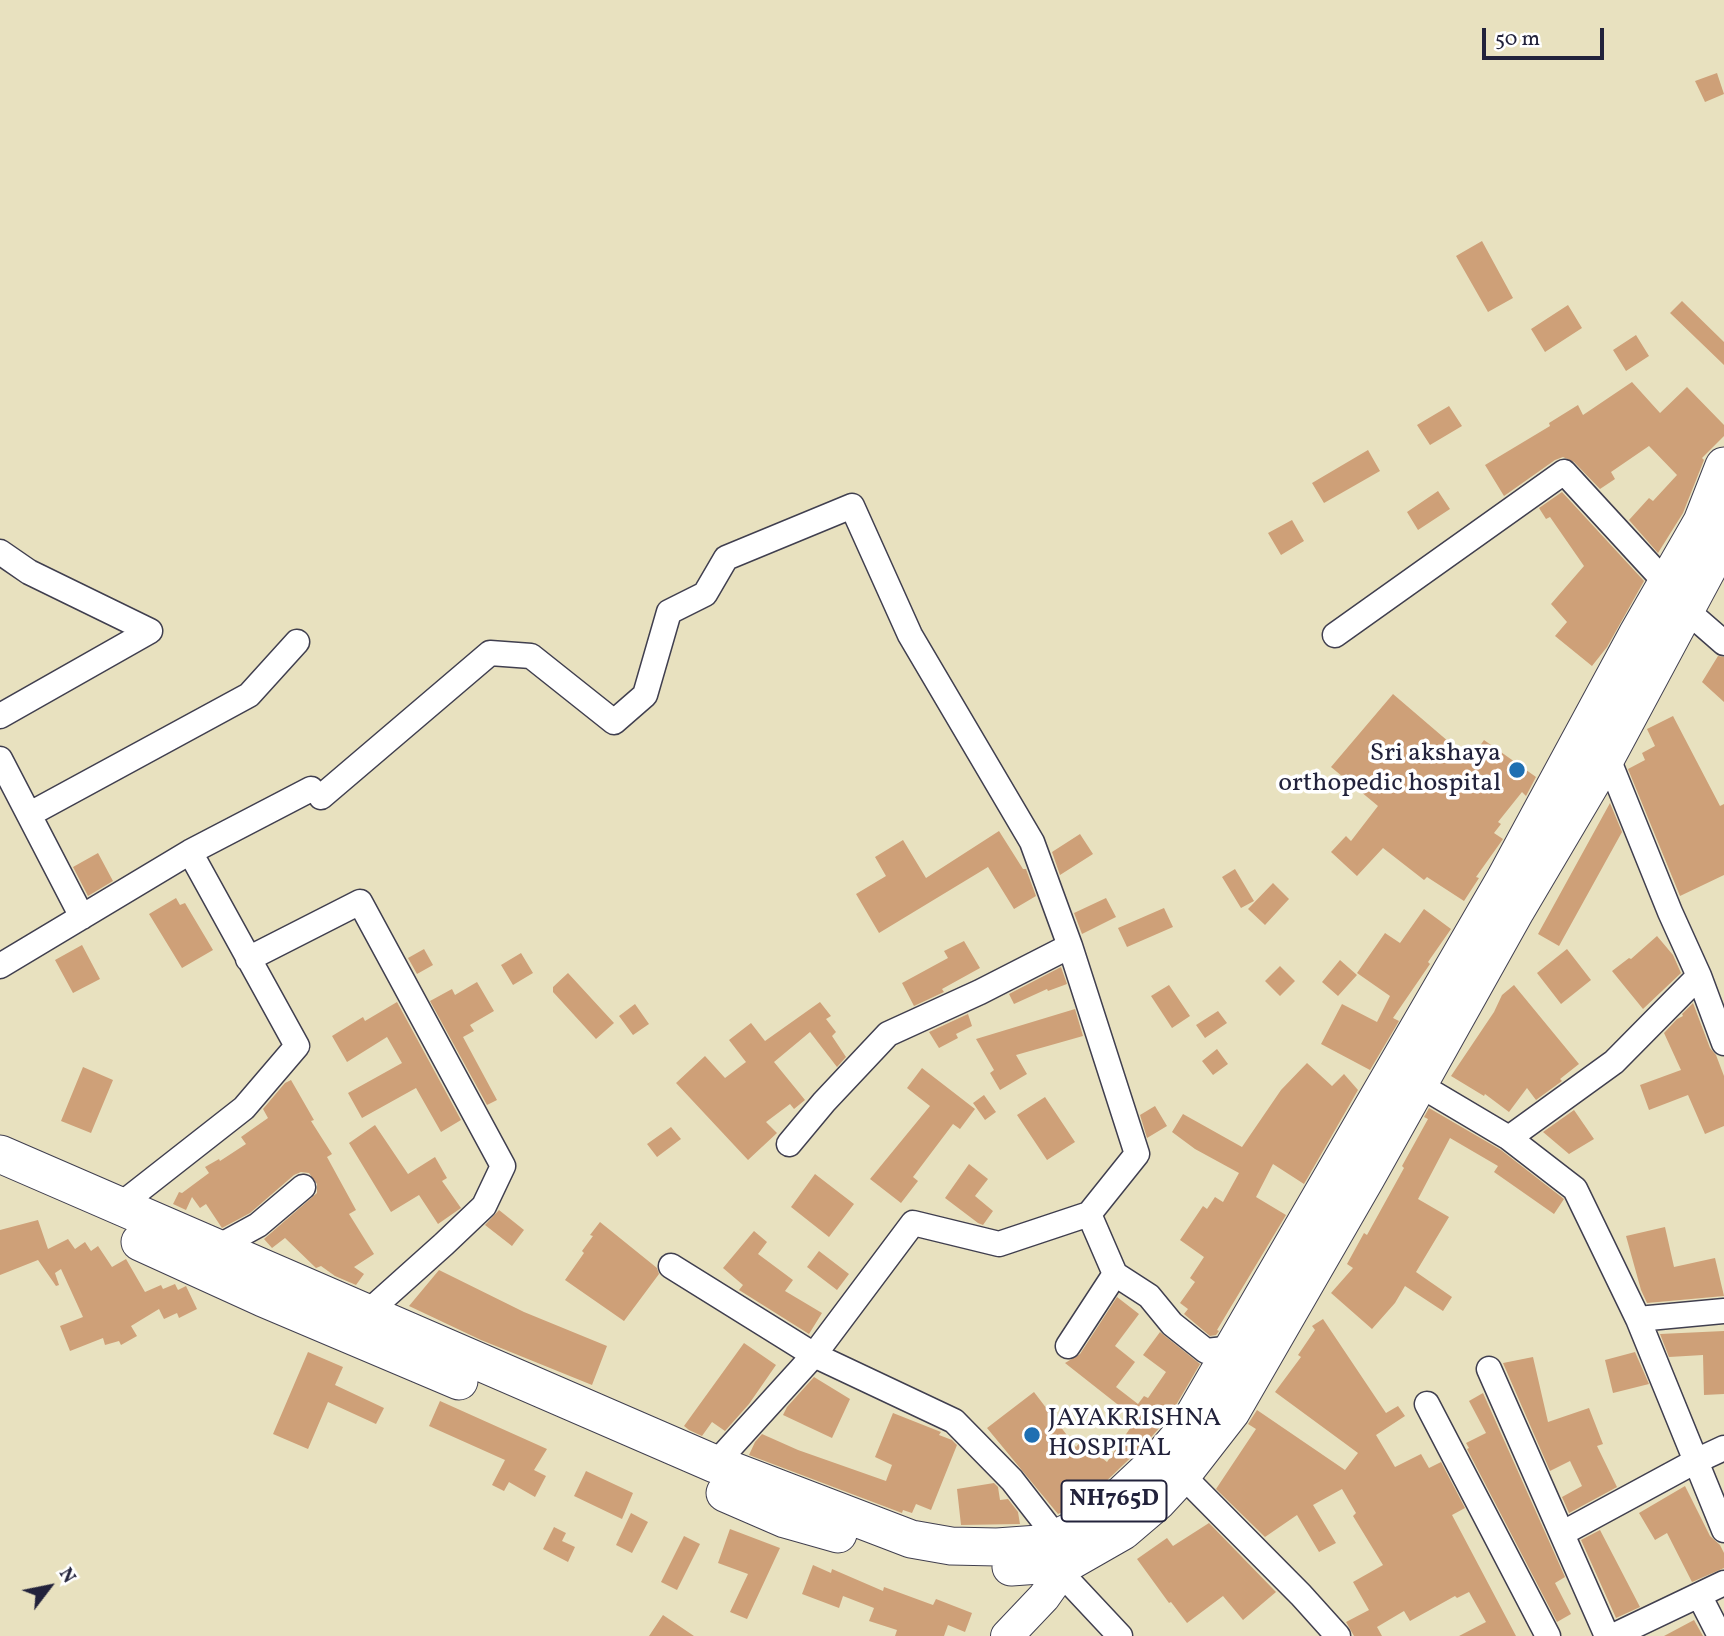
<!DOCTYPE html>
<style>
body{margin:0}
#map{position:relative;width:1724px;height:1636px;overflow:hidden;background:#e8e1bf;font-family:Vollkorn,serif}
canvas{display:block}
.north{position:absolute;left:14px;top:1552px;width:70px;height:70px;-webkit-text-stroke:5px #fff;paint-order:stroke;rotate:58deg;font-size:19px;font-weight:700;line-height:28px;text-align:center;color:#22223b}
.north::after{content:'';display:block;margin:auto;width:24px;height:32px;background:#22223b;clip-path:polygon(50% 0,100% 100%,50% 72%,0 100%)}
.scale{position:absolute;left:1482px;top:28px;width:122px;height:32px;box-sizing:border-box;border:4px solid #22223b;border-top:0;padding-left:9px;font-size:21px;line-height:24px;white-space:nowrap;color:#22223b;-webkit-text-stroke:5px #fff;paint-order:stroke}
</style>
<div id="map">
<canvas width="1724" height="1636"></canvas>
<div class="north">N</div>
<div class="scale">50 m</div>
</div>
<script>
const ctx = document.querySelector('canvas').getContext('2d');
ctx.lineJoin = 'round';
function fill(path, color) { ctx.fillStyle = color; ctx.fill(path, 'evenodd'); }
const shape = rows => new Path2D(rows.map(r => 'M' + r).join(''));
function stroke(path, color, width, dash) { ctx.strokeStyle = color; ctx.lineWidth = width; ctx.lineCap = dash ? 'butt' : 'round'; ctx.setLineDash(dash || []); ctx.stroke(path); }
function drawText(font, color, halo, rows, align = 'center') {
  ctx.font = font + ' Vollkorn,serif'; ctx.lineWidth = 7; ctx.setLineDash([]); ctx.textBaseline = 'middle'; ctx.strokeStyle = halo; ctx.fillStyle = color; for (const [text, x, y, turn = 0] of rows) {
    ctx.save(); ctx.translate(x, y); ctx.rotate((+turn || 0) * Math.PI / 180); ctx.textAlign = isNaN(turn) ? turn : align; if (halo) ctx.strokeText(text, 0, 0); ctx.fillText(text, 0, 0); ctx.restore();
  }
}
const building = shape([
 [1717,73,1724,94,1705,102,1695,81],
 [1482,241,1513,298,1488,312,1456,256],
 [1682,301,1724,342,1724,365,1670,313],
 [1568,305,1582,328,1545,352,1531,329],
 [1636,335,1649,356,1626,371,1613,350],
 [1632,382,1660,413,1687,387,1724,425,1724,436,1702,458,1704,460,1683,513,1658,553,1629,520,1649,498,1653,501,1677,475,1649,446,1611,472,1615,479,1600,489,1574,462,1563,457,1555,460,1504,496,1485,465,1550,426,1549,423,1578,405,1583,415],
 [1449,406,1462,426,1430,445,1417,425],
 [1368,450,1380,471,1324,503,1312,483],
 [1438,491,1450,509,1418,530,1407,512],
 [1562,492,1644,581,1607,647,1592,666,1555,636,1567,622,1551,604,1584,566,1550,517,1546,519,1539,508],
 [1292,520,1304,541,1281,555,1268,533],
 [1718,656,1724,657,1724,702,1702,682],
 [1393,694,1470,760,1484,740,1536,777,1526,796,1522,792,1498,822,1501,824,1494,833,1503,839,1476,877,1479,878,1464,901,1427,877,1424,880,1383,848,1357,876,1331,852,1346,836,1351,841,1378,806,1331,767],
 [1673,716,1720,806,1724,804,1724,875,1680,896,1628,769,1645,760,1642,753,1655,746,1647,729],
 [1610,803,1622,832,1559,946,1538,934],
 [999,831,1023,869,1026,869,1036,896,1014,909,988,867,879,933,856,894,886,876,875,857,903,840,926,878],
 [1080,834,1093,854,1060,875,1052,852],
 [98,853,113,881,88,896,73,867],
 [1235,869,1254,901,1241,908,1222,877],
 [1273,883,1289,899,1265,925,1248,909],
 [176,898,180,905,185,903,213,950,182,968,149,914],
 [1106,898,1116,917,1082,934,1074,913],
 [1164,908,1173,927,1127,947,1118,928],
 [1424,909,1451,929,1428,962,1430,964,1393,1018,1399,1021,1370,1070,1321,1044,1342,1004,1377,1022,1390,996,1357,973,1385,933,1400,943],
 [1657,936,1673,955,1681,973,1643,1009,1612,971,1629,958,1631,959],
 [964,941,980,968,942,989,944,992,914,1006,902,983,948,958,944,951],
 [82,945,100,979,73,993,55,960],
 [424,949,433,965,417,974,408,958],
 [1567,949,1591,980,1561,1004,1537,973],
 [521,953,533,973,513,985,501,965],
 [1340,960,1357,975,1338,996,1322,982],
 [1280,966,1295,981,1280,996,1265,981],
 [1061,967,1067,984,1048,991,1047,989,1014,1004,1009,994],
 [568,973,614,1023,596,1039,553,992,553,987],
 [477,982,494,1011,470,1025,474,1031,463,1037,497,1100,487,1105,430,1001,452,989,455,995],
 [1169,985,1190,1016,1172,1028,1151,996],
 [1514,985,1579,1064,1560,1079,1562,1081,1536,1100,1527,1088,1509,1112,1485,1094,1484,1096,1451,1076,1494,1012,1502,995],
 [397,1002,461,1120,441,1132,416,1088,362,1118,348,1093,402,1063,387,1037,347,1062,332,1036,363,1017,365,1021],
 [820,1002,831,1016,826,1019,836,1032,832,1036,846,1057,837,1067,810,1032,774,1062,805,1100,794,1109,790,1104,766,1122,777,1133,748,1160,676,1083,705,1056,725,1078,746,1062,729,1040,751,1023,765,1041],
 [1693,1003,1710,1048,1716,1055,1724,1076,1724,1126,1705,1134,1688,1095,1649,1110,1640,1085,1681,1070,1664,1033,1677,1019,1683,1016,1682,1014],
 [635,1004,649,1024,633,1035,619,1016],
 [1075,1009,1083,1036,1016,1055,1027,1074,1000,1090,990,1073,994,1070,976,1039],
 [1218,1011,1227,1023,1205,1038,1196,1025],
 [968,1014,972,1026,956,1034,958,1038,939,1048,929,1032],
 [1217,1049,1228,1064,1213,1075,1202,1061],
 [1307,1063,1332,1086,1344,1074,1358,1090,1304,1184,1273,1164,1256,1197,1286,1215,1217,1330,1219,1331,1216,1335,1210,1336,1184,1314,1188,1309,1180,1303,1195,1282,1190,1278,1204,1257,1180,1240,1203,1206,1207,1209,1215,1197,1223,1202,1239,1173,1195,1149,1172,1132,1183,1114,1242,1147,1281,1090],
 [83,1067,113,1080,91,1133,61,1121],
 [922,1068,975,1109,960,1129,953,1124,913,1177,918,1181,901,1203,870,1179,930,1106,907,1088],
 [291,1080,314,1120,311,1121,332,1154,327,1157,356,1210,349,1214,374,1254,354,1267,364,1274,356,1285,335,1276,321,1266,316,1268,285,1238,272,1248,264,1239,317,1193,317,1184,309,1173,301,1172,294,1175,250,1213,222,1228,206,1204,200,1208,192,1197,186,1210,173,1204,179,1192,182,1193,209,1173,205,1167,219,1159,220,1161,246,1144,241,1137,268,1118,263,1109,285,1083],
 [984,1095,996,1112,985,1120,973,1103],
 [1045,1097,1075,1142,1047,1160,1017,1115],
 [1155,1106,1167,1126,1147,1138,1140,1115],
 [1429,1108,1501,1150,1564,1199,1554,1214,1494,1172,1498,1166,1450,1138,1418,1199,1449,1217,1416,1272,1452,1297,1443,1311,1405,1286,1395,1303,1372,1329,1331,1293,1353,1268,1347,1264,1364,1233,1367,1235,1404,1168,1402,1166,1428,1119,1424,1117],
 [1574,1110,1594,1139,1569,1154,1543,1132],
 [375,1125,408,1174,435,1157,447,1178,442,1181,461,1208,438,1224,419,1195,391,1212,349,1143],
 [671,1127,681,1139,657,1157,647,1144],
 [969,1164,988,1179,975,1196,993,1211,983,1225,978,1223,945,1198],
 [815,1174,854,1204,829,1237,791,1207],
 [499,1210,524,1230,512,1246,485,1225],
 [38,1220,48,1249,68,1239,75,1249,85,1242,91,1251,98,1246,112,1267,126,1259,145,1292,161,1285,163,1289,175,1284,178,1290,186,1286,197,1309,179,1318,177,1313,164,1319,159,1309,131,1326,137,1336,121,1345,119,1341,105,1345,103,1338,70,1351,60,1326,83,1317,61,1269,55,1273,59,1285,56,1286,38,1260,0,1275,0,1230],
 [600,1222,657,1268,659,1274,624,1321,565,1280,584,1253,582,1251,593,1236,590,1235],
 [1665,1227,1674,1267,1715,1258,1724,1296,1647,1303,1641,1290,1626,1236],
 [754,1231,767,1242,758,1254,793,1280,785,1291,822,1313,809,1334,739,1290,743,1285,723,1268],
 [819,1251,849,1274,837,1290,807,1267],
 [439,1270,524,1312,607,1346,592,1385,481,1340,409,1306],
 [1117,1297,1139,1314,1115,1346,1135,1362,1116,1387,1138,1404,1144,1396,1148,1398,1166,1372,1143,1355,1160,1332,1200,1364,1169,1417,1146,1443,1097,1490,1073,1507,1058,1514,987,1428,1034,1392,1076,1447,1081,1441,1107,1462,1133,1424,1127,1420,1131,1415,1065,1363,1080,1354],
 [1323,1319,1386,1413,1398,1406,1405,1416,1376,1435,1395,1467,1421,1454,1429,1468,1441,1462,1465,1508,1452,1515,1516,1636,1459,1636,1486,1622,1469,1592,1457,1598,1455,1596,1410,1621,1404,1611,1377,1627,1382,1636,1354,1636,1346,1622,1369,1610,1353,1582,1383,1565,1353,1516,1356,1513,1342,1489,1313,1505,1336,1543,1319,1552,1297,1515,1265,1537,1216,1489,1256,1429,1248,1424,1257,1410,1345,1470,1358,1453,1275,1392,1301,1357,1298,1355,1315,1330,1312,1326],
 [1724,1331,1724,1394,1704,1395,1703,1355,1669,1357,1660,1334],
 [744,1343,776,1365,749,1404,725,1431,712,1422,702,1436,689,1430,684,1426],
 [308,1352,343,1367,335,1385,384,1408,376,1424,328,1402,308,1449,273,1434],
 [1635,1352,1649,1384,1613,1393,1605,1360],
 [1533,1357,1548,1422,1589,1408,1603,1444,1597,1446,1617,1487,1569,1513,1562,1497,1582,1486,1570,1461,1550,1471,1503,1363],
 [814,1377,850,1399,832,1438,783,1415,787,1407],
 [1483,1393,1565,1577,1555,1583,1571,1614,1557,1622,1467,1449,1469,1448,1466,1443,1486,1433,1469,1401],
 [440,1401,547,1449,534,1470,546,1476,535,1497,509,1482,504,1491,492,1485,505,1460,429,1426],
 [893,1413,941,1432,939,1435,952,1440,957,1445,931,1510,916,1504,912,1513,903,1510,902,1513,749,1455,755,1442,762,1434,798,1450,886,1481,892,1465,875,1457],
 [586,1471,633,1493,622,1519,574,1496],
 [994,1483,998,1487,1000,1500,1008,1499,1018,1512,1020,1524,961,1525,957,1489],
 [1685,1486,1710,1536,1720,1545,1724,1553,1724,1568,1692,1582,1667,1533,1655,1540,1639,1513],
 [631,1513,648,1522,632,1553,616,1545],
 [1209,1523,1276,1592,1243,1620,1223,1596,1187,1623,1171,1602,1169,1603,1137,1559,1167,1538,1173,1546],
 [554,1527,566,1533,562,1541,575,1547,568,1562,543,1549],
 [730,1529,780,1548,747,1619,730,1612,748,1574,718,1563],
 [1600,1530,1640,1607,1616,1618,1581,1540],
 [684,1536,700,1544,677,1590,661,1582],
 [813,1565,831,1573,832,1569,883,1591,884,1587,933,1605,936,1599,972,1613,965,1632,948,1625,944,1636,895,1636,897,1630,869,1621,874,1608,843,1596,839,1608,802,1594],
 [663,1615,694,1636,649,1636],
 [1694,1620,1703,1636,1664,1636]
]);
const minor = shape([
 [0,552,29,572,150,631,0,716],
 [1685,609,1724,643],
 [1335,635,1564,472,1667,584],
 [1607,756,1670,912,1699,976,1724,1043],
 [0,759,82,917],
 [321,797,490,653,531,656,614,722,645,695,669,612,705,594,726,558,852,506,910,635,1032,842,1070,946],
 [30,814,249,695,297,642],
 [248,959,360,902,503,1166,484,1206,444,1244,367,1313],
 [0,966,190,852,311,789],
 [1699,976,1614,1062,1509,1138,1575,1189,1638,1319,1724,1530],
 [1418,1084,1509,1138],
 [789,1144,824,1102,888,1034,980,992,1070,946,1137,1154,1089,1214],
 [119,1206,244,1108,297,1046,190,852],
 [216,1248,258,1225,303,1187],
 [671,1266,814,1355,954,1421,1012,1480,1057,1538],
 [1115,1274,1149,1296,1172,1324,1206,1351,1234,1348],
 [1638,1319,1724,1311],
 [1489,1369,1607,1636],
 [1427,1404,1548,1636],
 [715,1464,814,1355,913,1223,999,1244,1089,1214,1115,1274,1068,1346],
 [1182,1475,1301,1595,1338,1636],
 [1563,1533,1696,1461,1724,1448],
 [1061,1573,1120,1636],
 [1699,1595,1720,1636],
 [1613,1636,1724,1583]
]);
const major = shape([
 [1007,1636,1044,1597,1061,1573,1067,1563,1070,1544]
]);
const highway = shape([
 [0,1154,715,1464,911,1539,951,1546,997,1547,1039,1544,1057,1538,1084,1525,1110,1506,1161,1458,1186,1429,1505,879,1637,635,1702,522,1724,466],
 [140,1242,263,1298,459,1381],
 [725,1493,785,1519,838,1534],
 [1011,1567,1067,1563,1123,1531,1157,1502,1182,1475,1231,1412,1366,1178,1516,910,1607,756,1709,566,1724,530]
]);
const markers = [
 [1517,770,9,"#1f6fb2"],
 [1032,1435,9,"#1f6fb2"]
];
const shields = [
 [1114,1501,105]
];
const shieldNames = [
 ["NH765D",1114,1501]
];
const poiNames = [
 ["Sri akshaya",1501,755],
 ["orthopedic hospital",1501,785],
 ["JAYAKRISHNA",1048,1420,"left"],
 ["HOSPITAL",1048,1450,"left"]
];
fill(building, '#cea078');
stroke(minor, '#403f4f', 27);
stroke(major, '#403f4f', 34);
stroke(highway, '#403f4f', 39);
stroke(minor, '#fff', 24);
stroke(major, '#fff', 32);
stroke(highway, '#fff', 37);
for (const [x, y, r, color] of markers) { const dot = new Path2D(); dot.arc(x, y, r, 0, 2 * Math.PI); ctx.fillStyle = color; ctx.fill(dot); stroke(dot, '#fff', 2.5); }
for (const [x, y, w] of shields) { const box = new Path2D(); box.roundRect(x - w / 2, y - 20.5, w, 41, 5); ctx.fillStyle = '#fff'; ctx.fill(box); stroke(box, '#22223b', 2); }
drawText('bold 24px', '#22223b', null, shieldNames);
drawText('26px', '#22223b', '#fff', poiNames, 'right');
</script>
